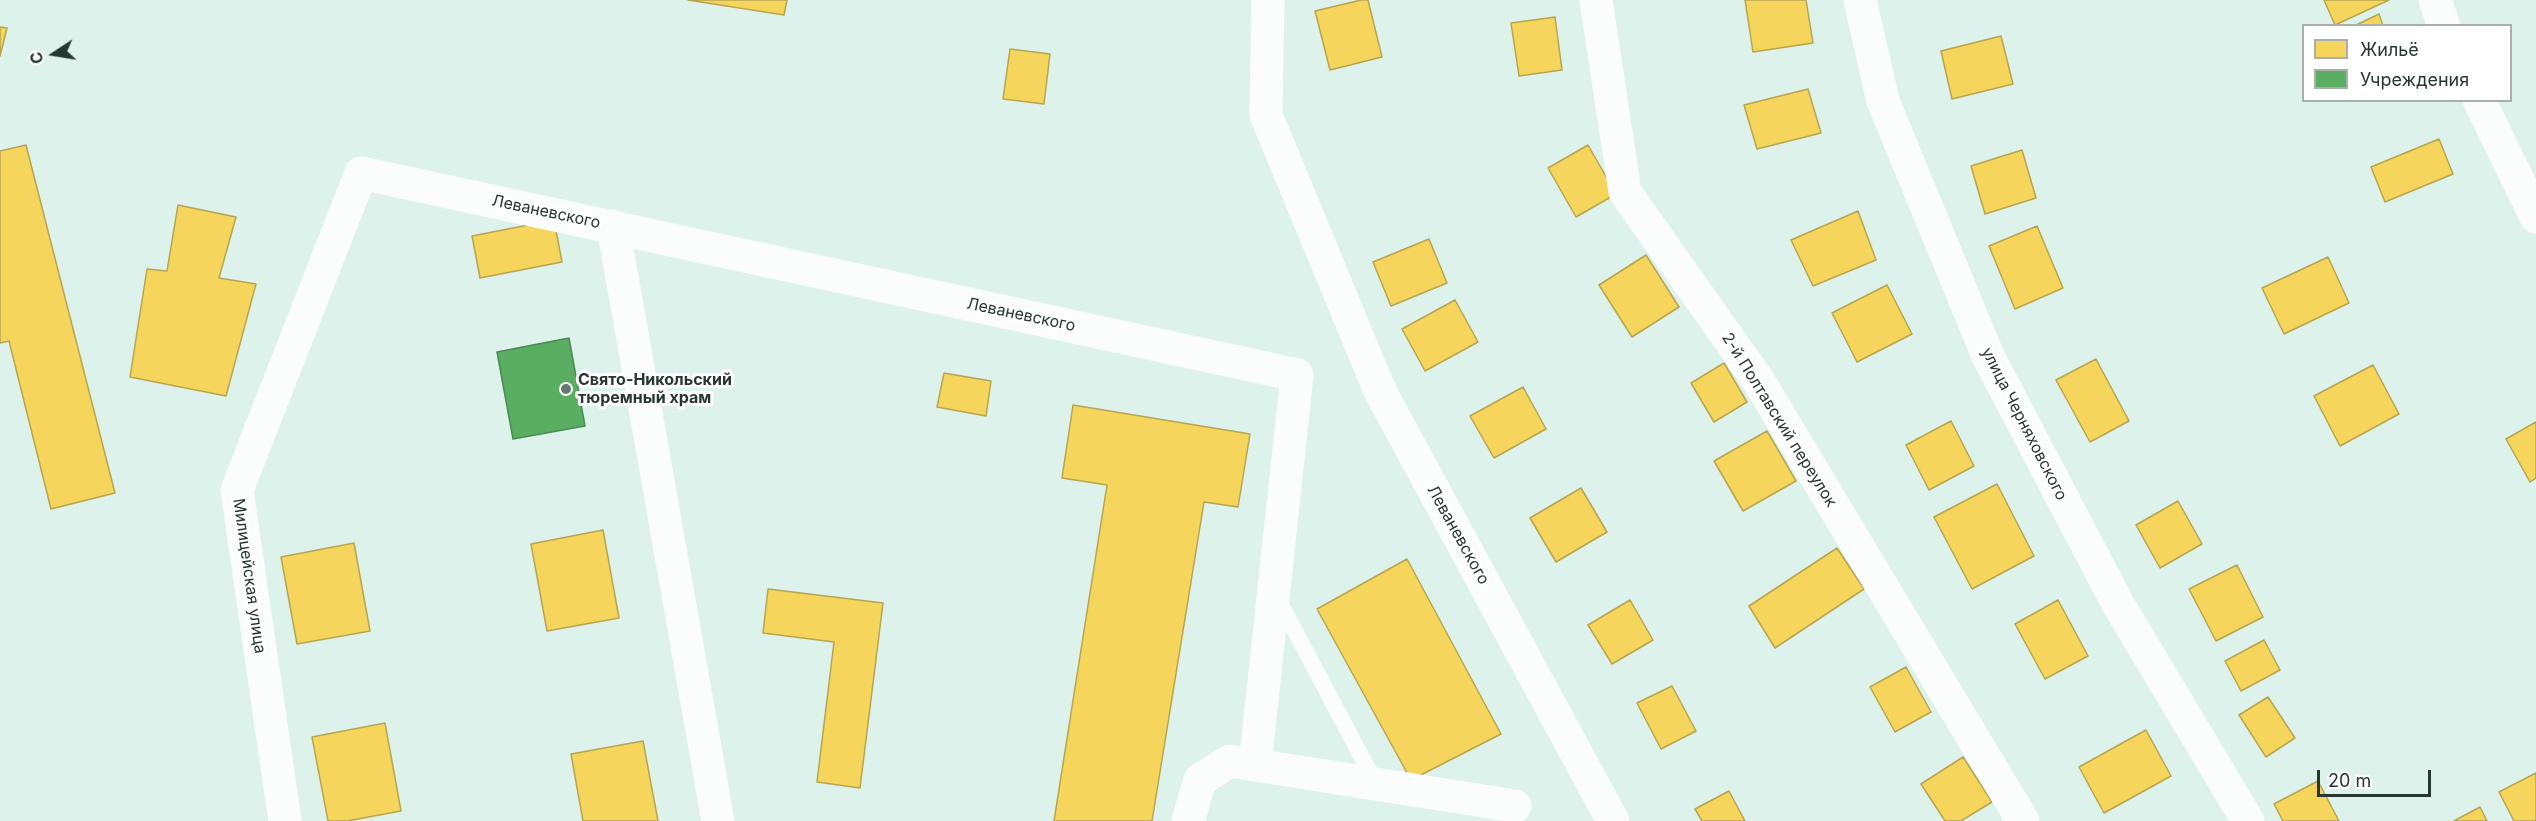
<!DOCTYPE html>
<meta charset="utf-8">
<style>
body{margin:0}
#map{position:relative;width:2536px;height:821px;overflow:hidden;background:#dcf2ea;font-family:Inter,sans-serif}
canvas{display:block}
.legend{position:absolute;left:2302px;top:24px;width:210px;height:78px;box-sizing:border-box;background:#fff;border:2px solid #a8afad;margin:0;padding:8px 10px;list-style:none;font-size:18px;color:#263631}
.legend li{display:flex;align-items:center;gap:12px;height:30px}
.legend b{width:30px;border:2px solid #a8afad}
.north{position:absolute;left:24px;top:24px;width:60px;height:60px;-webkit-text-stroke:4px #fff;paint-order:stroke;rotate:258deg;font-size:16px;font-weight:700;line-height:24px;text-align:center;color:#263631}
.north::after{content:'';display:block;margin:auto;width:21px;height:27px;background:#263631;clip-path:polygon(50% 0,100% 100%,50% 72%,0 100%)}
.scale{position:absolute;left:2317px;top:770px;width:114px;height:27px;box-sizing:border-box;border:3px solid #263631;border-top:0;padding-left:8px;font-size:18px;line-height:21px;white-space:nowrap;color:#263631;-webkit-text-stroke:4px #fff;paint-order:stroke}
</style>
<div id="map">
<canvas width="2536" height="821"></canvas>
<ul class="legend">
<li><b style="height:16px;background:#f6d55c"></b>Жильё</li>
<li><b style="height:16px;background:#5aae61"></b>Учреждения</li>
</ul>
<div class="north">С</div>
<div class="scale">20 m</div>
</div>
<script>
const ctx = document.querySelector('canvas').getContext('2d');
ctx.lineJoin = 'round';
function fill(path, color) { ctx.fillStyle = color; ctx.fill(path, 'evenodd'); }
const shape = rows => new Path2D(rows.map(r => 'M' + r).join(''));
function stroke(path, color, width, dash) { ctx.strokeStyle = color; ctx.lineWidth = width; ctx.lineCap = dash ? 'butt' : 'round'; ctx.setLineDash(dash || []); ctx.stroke(path); }
function drawText(font, color, halo, rows, align = 'center') {
  ctx.font = font + ' Inter,sans-serif'; ctx.lineWidth = 6; ctx.setLineDash([]); ctx.textBaseline = 'middle'; ctx.strokeStyle = halo; ctx.fillStyle = color; for (const [text, x, y, turn = 0] of rows) {
    ctx.save(); ctx.translate(x, y); ctx.rotate((+turn || 0) * Math.PI / 180); ctx.textAlign = isNaN(turn) ? turn : align; if (halo) ctx.strokeText(text, 0, 0); ctx.fillText(text, 0, 0); ctx.restore();
  }
}
const homes = shape([
 [688,0,787,0,784,15,688,0],
 [1361,0,1368,0,1382,57,1330,70,1315,11,1361,0],
 [1745,0,1806,0,1813,43,1753,52,1745,0],
 [2324,0,2389,0,2335,25,2324,0],
 [2379,14,2383,26,2354,26,2379,14],
 [1555,17,1562,70,1519,76,1511,23,1555,17],
 [0,27,7,28,0,56,0,27],
 [2001,36,2013,84,1952,99,1941,51,2001,36],
 [1010,49,1050,54,1044,104,1003,99,1010,49],
 [1808,89,1821,133,1757,149,1744,105,1808,89],
 [2439,139,2453,174,2385,202,2371,167,2439,139],
 [26,145,115,493,51,509,9,341,0,343,0,151,26,145],
 [1588,145,1616,194,1576,217,1548,168,1588,145],
 [2022,150,2036,198,1985,214,1971,166,2022,150],
 [178,205,236,217,219,278,256,284,226,396,130,377,147,269,167,271,178,205],
 [1858,211,1876,260,1813,286,1791,240,1858,211],
 [554,220,562,262,480,278,472,236,554,220],
 [2037,226,2063,288,2015,309,1989,246,2037,226],
 [1429,239,1447,283,1391,306,1373,262,1429,239],
 [1646,255,1679,307,1632,337,1599,285,1646,255],
 [2328,257,2349,303,2284,334,2262,288,2328,257],
 [1887,285,1912,334,1857,362,1832,313,1887,285],
 [1455,300,1478,342,1425,371,1402,329,1455,300],
 [2096,359,2129,421,2090,442,2056,380,2096,359],
 [1724,363,1747,402,1714,422,1691,383,1724,363],
 [2373,365,2399,414,2340,446,2314,396,2373,365],
 [944,373,991,381,986,416,937,407,944,373],
 [1523,387,1546,429,1494,458,1470,416,1523,387],
 [1073,405,1250,434,1238,507,1204,502,1152,821,1054,821,1107,485,1062,478,1073,405],
 [1951,421,1974,466,1929,490,1906,445,1951,421],
 [2536,422,2536,478,2530,482,2506,439,2536,422],
 [1767,431,1796,481,1743,511,1714,461,1767,431],
 [1997,484,2034,556,1972,589,1934,517,1997,484],
 [1581,488,1607,532,1556,562,1530,518,1581,488],
 [2178,501,2202,544,2160,568,2136,525,2178,501],
 [603,530,619,618,547,631,531,544,603,530],
 [354,543,370,631,297,644,281,557,354,543],
 [1837,548,1864,589,1775,648,1749,606,1837,548],
 [1407,559,1501,734,1411,780,1317,609,1407,559],
 [2237,565,2263,617,2216,641,2189,589,2237,565],
 [768,589,883,603,860,788,817,782,834,642,763,633,768,589],
 [1630,600,1653,640,1612,664,1588,625,1630,600],
 [2058,600,2088,656,2045,679,2015,624,2058,600],
 [2264,640,2280,670,2241,691,2225,661,2264,640],
 [1906,667,1931,712,1895,732,1870,687,1906,667],
 [1672,686,1696,731,1661,749,1637,703,1672,686],
 [2268,697,2295,738,2266,757,2239,715,2268,697],
 [385,723,401,811,347,821,328,821,312,737,385,723],
 [2146,730,2171,776,2104,813,2079,767,2146,730],
 [643,741,658,821,583,821,571,754,643,741],
 [1963,757,1992,802,1961,821,1945,821,1921,784,1963,757],
 [2536,773,2536,821,2514,821,2499,792,2536,773],
 [2318,781,2339,821,2283,821,2274,804,2318,781],
 [1729,791,1745,821,1702,821,1695,809,1729,791],
 [2480,807,2487,821,2454,821,2480,807]
]);
const public = shape([
 [569,338,585,426,513,439,497,352,569,338]
]);
const lane = shape([
 [1277,597,1376,784]
]);
const street = shape([
 [1268,0,1266,115,1380,391,1613,821],
 [1596,0,1625,192,1758,380,2023,821],
 [1860,0,1883,101,1988,356,2118,604,2248,821],
 [2435,0,2444,26],
 [2479,100,2536,217],
 [613,226,718,821],
 [285,821,237,490,361,173,1297,375,1255,765,1515,806],
 [1188,821,1200,780,1230,761,1255,765]
]);
const markers = [
 [566,389,6,"#667872"]
];
const streetNames = [
 ["Леваневского",546,212,12],
 ["Леваневского",1021,315,12],
 ["2-й Полтавский переулок",1779,420,58],
 ["улица Черняховского",2024,424,63],
 ["Леваневского",1458,535,61],
 ["Милицейская улица",249,576,82]
];
const poiNames = [
 ["Свято-Никольский",578,380],
 ["тюремный храм",578,398]
];
fill(homes, '#f6d55c');
stroke(homes, '#b8a54f', 1.5);
fill(public, '#5aae61');
stroke(public, '#4a8a53', 1.5);
stroke(lane, '#fafdfc', 16);
stroke(street, '#fafdfc', 33);
for (const [x, y, r, color] of markers) { const dot = new Path2D(); dot.arc(x, y, r, 0, 2 * Math.PI); ctx.fillStyle = color; ctx.fill(dot); stroke(dot, '#fff', 2); }
drawText('16px', '#263631', '#fff', streetNames);
drawText('bold 16px', '#263631', '#fff', poiNames, 'left');
</script>
